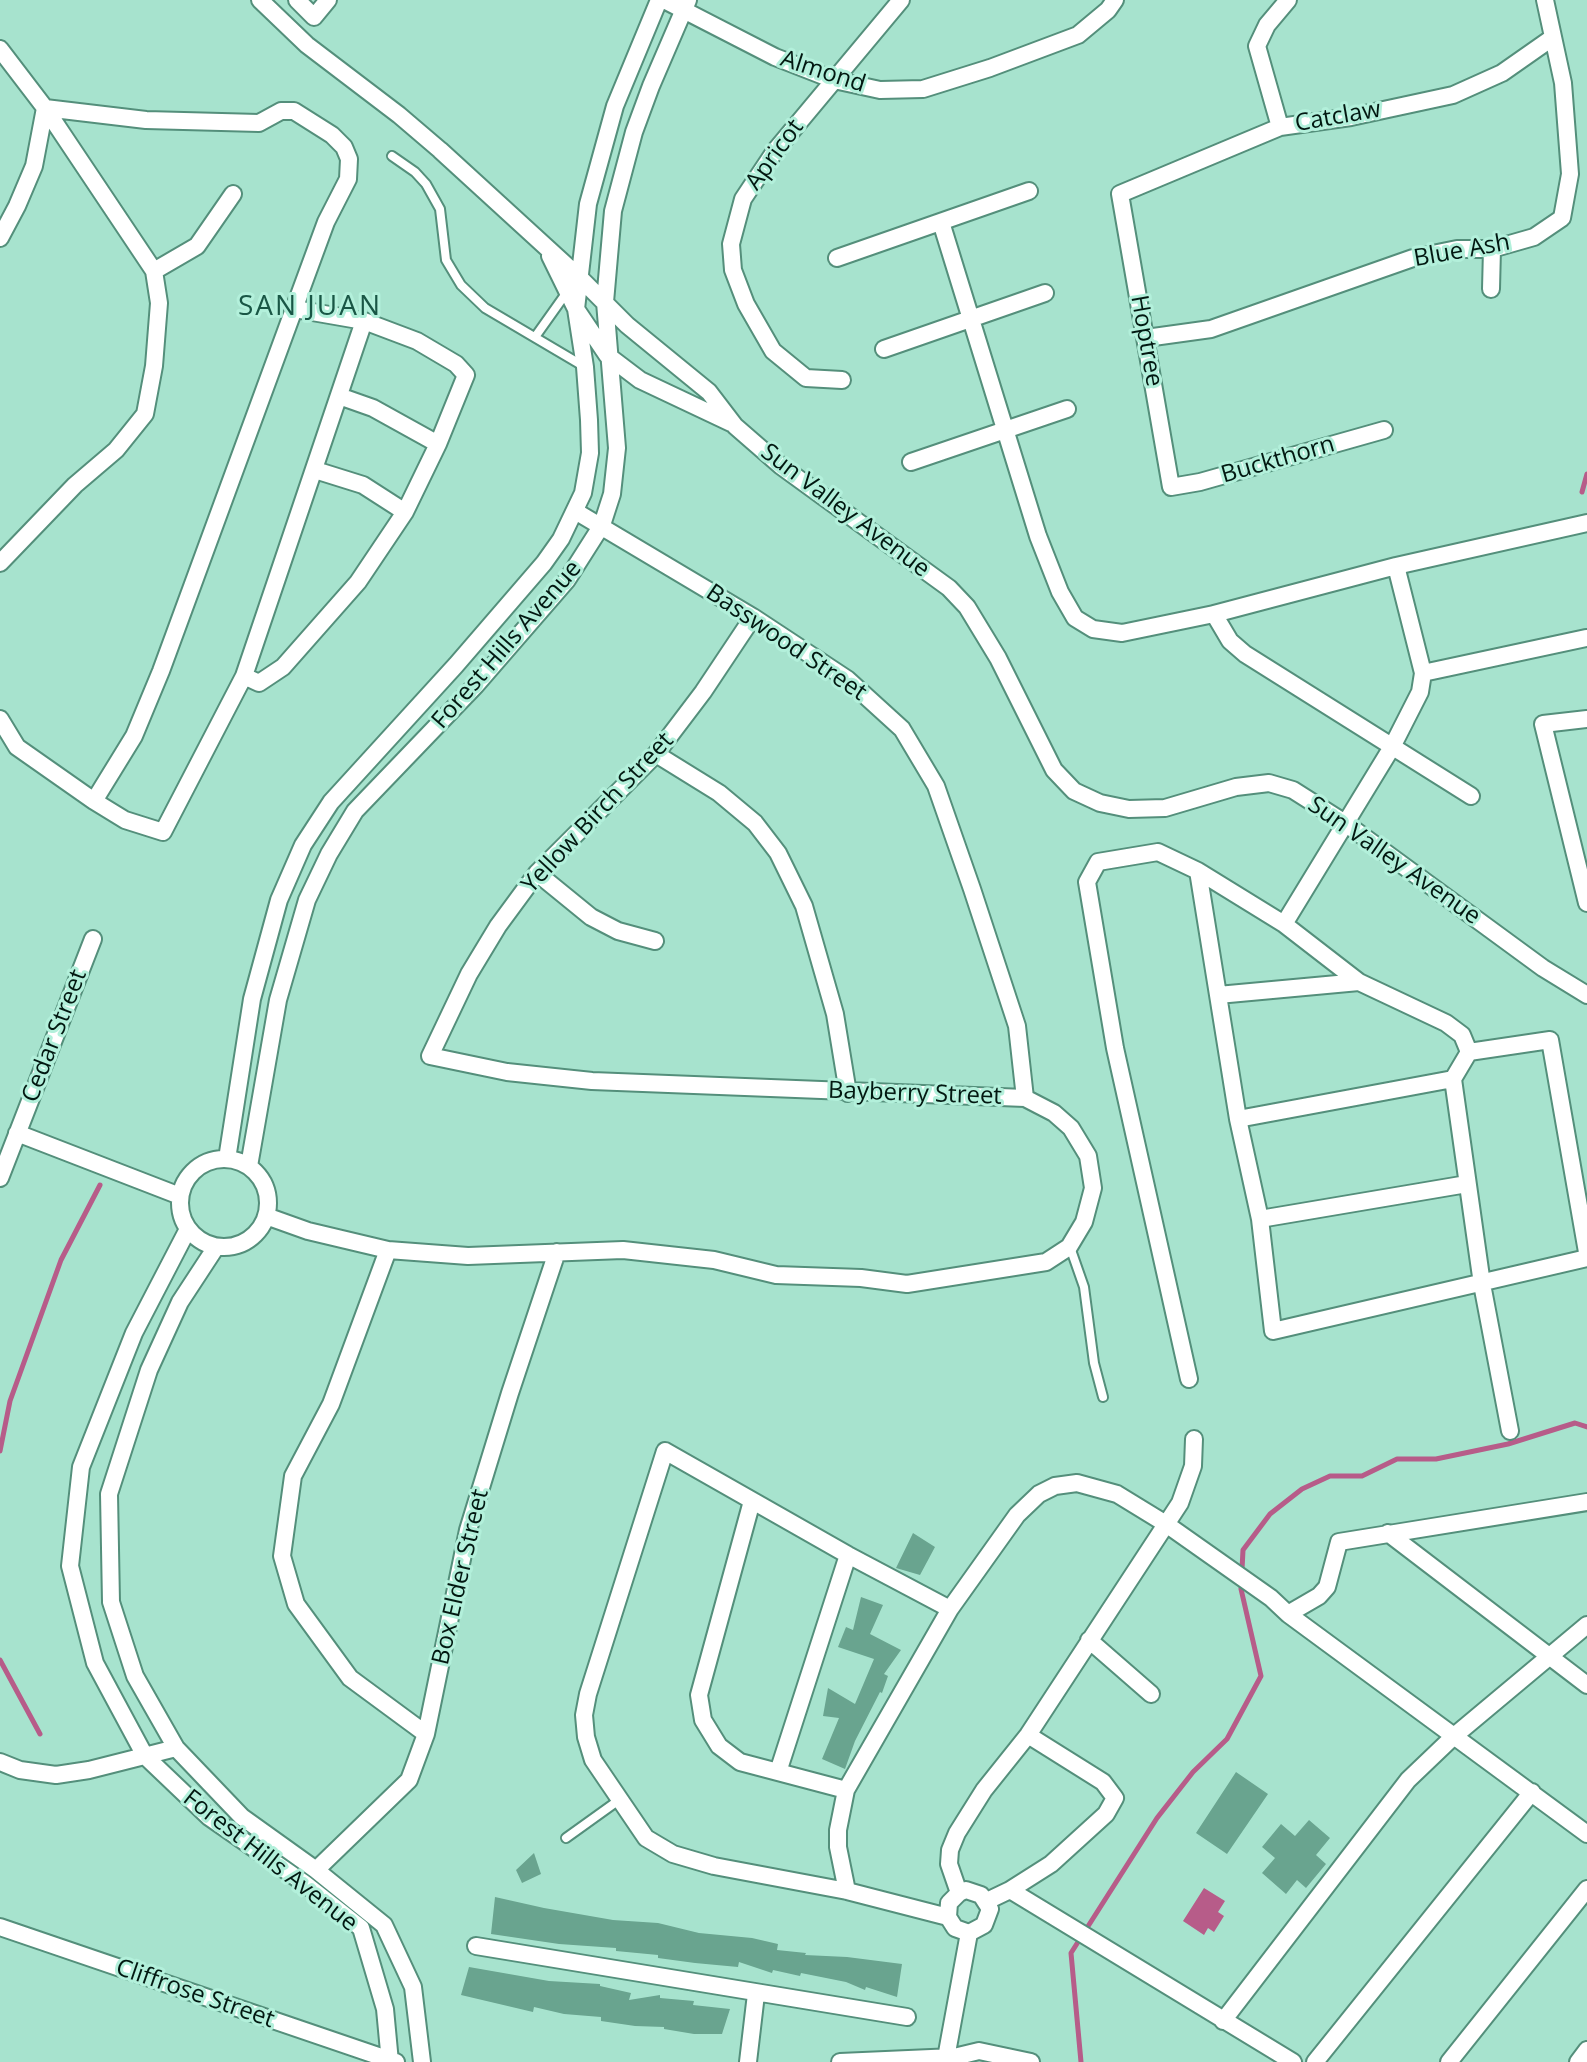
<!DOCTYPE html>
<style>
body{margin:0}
canvas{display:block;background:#a7e3ce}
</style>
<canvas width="1587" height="2062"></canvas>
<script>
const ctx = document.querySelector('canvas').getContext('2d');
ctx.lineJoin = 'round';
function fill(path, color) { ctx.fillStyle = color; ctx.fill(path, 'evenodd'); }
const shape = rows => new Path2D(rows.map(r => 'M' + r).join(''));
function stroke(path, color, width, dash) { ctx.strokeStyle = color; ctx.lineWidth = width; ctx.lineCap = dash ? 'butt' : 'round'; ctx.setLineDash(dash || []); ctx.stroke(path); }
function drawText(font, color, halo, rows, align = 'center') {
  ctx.font = font + ' "Open Sans",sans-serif'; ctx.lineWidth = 6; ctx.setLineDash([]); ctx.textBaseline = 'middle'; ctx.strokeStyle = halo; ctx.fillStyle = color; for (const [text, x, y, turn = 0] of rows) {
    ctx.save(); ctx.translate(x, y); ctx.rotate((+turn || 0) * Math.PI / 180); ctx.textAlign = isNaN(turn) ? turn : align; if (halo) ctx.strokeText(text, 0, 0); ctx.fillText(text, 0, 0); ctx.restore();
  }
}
const water = shape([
 [1204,1888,1225,1901,1218,1912,1224,1916,1214,1932,1208,1928,1204,1935,1183,1921]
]);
const stream = shape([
 [1582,492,1587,474],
 [0,1451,10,1401,61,1260,100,1185],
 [0,1660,40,1734],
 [1081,2062,1071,1953,1157,1818,1193,1772,1227,1739,1261,1676,1241,1589,1243,1550,1270,1514,1302,1489,1330,1476,1362,1476,1397,1459,1436,1459,1508,1444,1575,1423,1587,1427]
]);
const building = shape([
 [913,1533,935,1547,920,1575,896,1568],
 [861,1597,883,1605,870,1634,901,1650,884,1674,888,1676,882,1693,880,1692,855,1741,845,1769,822,1759,839,1718,823,1716,828,1688,855,1704,874,1659,838,1647,846,1627,853,1630],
 [1236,1772,1268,1794,1227,1854,1196,1833],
 [1309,1820,1330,1838,1316,1855,1326,1864,1306,1888,1297,1880,1286,1894,1262,1873,1275,1858,1262,1847,1281,1824,1295,1836],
 [534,1853,541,1874,522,1883,516,1870],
 [495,1897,544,1908,613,1920,658,1923,699,1933,752,1938,778,1944,777,1950,806,1953,805,1955,847,1957,902,1964,897,1997,866,1987,865,1990,846,1982,801,1973,800,1976,773,1970,772,1973,739,1962,738,1967,695,1963,658,1958,658,1955,616,1951,616,1948,559,1944,491,1934],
 [469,1967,549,1981,600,1984,600,1986,631,1993,629,2000,660,1995,660,1998,694,2001,693,2005,730,2009,722,2034,694,2034,664,2029,664,2027,635,2026,601,2021,601,2017,564,2014,534,2007,533,2012,461,1995]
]);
const lane = shape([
 [392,156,415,172,426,184,440,209,446,260,461,285,485,308,585,367],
 [535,337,567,292],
 [1070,1247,1084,1287,1094,1363,1103,1397],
 [566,1838,619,1800]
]);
const street = shape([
 [260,0,307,45,399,115,440,150,580,278,627,325,709,392,735,426,781,466,949,588,967,607,998,658,1054,770,1074,791,1100,803,1129,809,1165,808,1236,787,1269,783,1293,790,1345,823,1543,968,1587,995],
 [297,0,314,17,328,0],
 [664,0,775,57,834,80,880,90,923,89,990,68,1078,35,1108,10,1115,0],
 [0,49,45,108,154,271,159,303,154,366,145,414,116,450,75,485,0,563],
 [1280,127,1257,46,1267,25,1288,0],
 [941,222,1038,536,1060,592,1075,618,1093,629,1122,633,1214,614,1396,566,1587,523],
 [0,238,17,206,34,166,45,108,146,120,259,123,281,111,294,111,332,135,344,147,349,159,348,179,326,222,161,671,134,736,94,801],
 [550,256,576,309,607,355,640,380,731,423],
 [837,258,1029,191],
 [154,271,197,246,233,194],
 [1491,289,1492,249],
 [1146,338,1211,329,1413,258,1457,249,1492,249,1534,237,1562,218,1570,174,1563,83,1545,0],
 [884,349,1045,293],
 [842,380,806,378,773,351,746,304,733,270,731,244,743,199,775,151,901,0],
 [339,396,373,408,438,444],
 [1384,430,1200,482,1171,487,1120,194,1280,127,1351,117,1453,95,1502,73,1552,38],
 [911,462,1067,409],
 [315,470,363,485,405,512],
 [575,511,753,617,847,679,902,729,936,786,972,889,1017,1026,1025,1098],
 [1214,614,1230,641,1245,654,1471,796],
 [1423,673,1586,638],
 [244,676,259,683,283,667,358,582,405,512,438,444,466,375,456,364,417,341,364,321,295,309],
 [0,719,17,747,94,801,125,820,163,832,244,676,364,321],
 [1587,719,1543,724,1587,903],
 [656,754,719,793,755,823,778,853,804,906,835,1014,848,1093],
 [1198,871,1238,1119,1260,1219,1273,1331,1587,1258],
 [537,873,591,917,618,931,655,941],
 [1284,924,1392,747,1420,692,1423,673,1396,566],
 [1218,995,1359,982],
 [1453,1079,1482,1284,1510,1431],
 [1238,1119,1453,1079,1469,1052,1550,1040,1587,1252],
 [17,1133,180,1196],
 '180 1203a44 44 0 1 1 88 0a44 44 0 1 1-88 0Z',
 [227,1159,252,999,279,900,303,845,331,802,456,665,544,563,561,539,583,493,590,453,589,420,585,367,576,309,588,204,615,106,659,0],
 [249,1166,278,1000,307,900,329,854,355,811,476,685,567,580,602,525,612,494,617,448,605,302,613,211,634,132,651,86,688,0],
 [0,1178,93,939],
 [266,1216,308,1231,388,1250,468,1256,623,1250,714,1260,776,1275,861,1278,907,1284,1046,1262,1069,1247,1084,1222,1093,1188,1088,1156,1071,1128,1054,1113,1025,1098,592,1081,507,1072,430,1056,469,974,498,926,537,873,656,754,703,692,753,617],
 [1260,1219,1467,1184],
 [188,1229,134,1333,81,1467,70,1566,95,1663,145,1756,209,1817,304,1883,361,1928,385,2009,390,2062],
 [216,1247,180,1302,149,1370,109,1494,111,1602,135,1676,176,1748,242,1817,316,1870,384,1925,413,1987,422,2062],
 [388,1250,331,1404,293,1476,282,1556,296,1604,350,1678,426,1734],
 [1189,1379,1115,1048,1087,882,1098,862,1158,852,1198,871,1284,924,1359,982,1446,1023,1462,1035,1469,1052],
 [752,1501,699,1695,703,1720,719,1746,740,1762,846,1790],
 [1388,1533,1587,1685],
 [1288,1614,1319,1596,1327,1587,1339,1542,1587,1502],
 [1089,1640,1151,1694],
 [0,1762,20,1770,56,1775,89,1770,176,1748],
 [778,1772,848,1555],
 [316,1870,409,1780,426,1734,468,1530,510,1393,557,1252],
 [1010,1890,1293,2062],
 [847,1891,838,1847,838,1830,846,1790,950,1609,1017,1515,1039,1494,1055,1486,1077,1483,1117,1494,1166,1524,1271,1598,1288,1614,1587,1834],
 [959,1893,949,1864,950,1850,957,1833,984,1790,1028,1735,1180,1503,1193,1466,1194,1439],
 [987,1901,1010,1890,1051,1864,1106,1814,1115,1798,1103,1782,1028,1735],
 [948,1917,949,1903,959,1893,966,1890,981,1895,990,1909,984,1925,969,1933,955,1928,948,1917,847,1891,714,1866,673,1854,646,1838,593,1760,586,1737,584,1715,588,1694,665,1451,848,1555,950,1609],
 [0,1927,396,2062],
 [476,1946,907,2017],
 [1223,2021,1408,1780,1453,1737,1587,1625],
 [946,2058,969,1933],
 [748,2062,756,1994],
 [840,2062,954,2057,979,2051,1031,2062],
 [1315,2062,1532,1792],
 [1449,2062,1587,1889],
 [1578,2062,1587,2050]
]);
const streetNames = [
 ["Almond",823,72,18],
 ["Catclaw",1338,117,-10],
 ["Apricot",775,155,-54],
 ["Blue Ash",1462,251,-10],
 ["Hoptree",1146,341,80],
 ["Buckthorn",1278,460,-16],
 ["Sun Valley Avenue",845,511,37],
 ["Basswood Street",786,643,34],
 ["Forest Hills Avenue",507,645,-49],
 ["Yellow Birch Street",598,813,-47],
 ["Sun Valley Avenue",1394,861,35],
 ["Cedar Street",55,1036,-69],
 ["Bayberry Street",915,1094,2],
 ["Box Elder Street",461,1577,-77],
 ["Forest Hills Avenue",270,1861,38],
 ["Cliffrose Street",195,1994,19]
];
const quarterNames = [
 ["SAN JUAN",310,307]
];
fill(water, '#b75c89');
stroke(stream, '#b75c89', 5);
fill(building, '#69a48f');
stroke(lane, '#548f7b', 12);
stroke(street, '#548f7b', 20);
stroke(lane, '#fff', 8);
stroke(street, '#fff', 16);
drawText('24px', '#021811', '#b3f0db', streetNames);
ctx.letterSpacing = '2px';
drawText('28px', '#195645', '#b3f0db', quarterNames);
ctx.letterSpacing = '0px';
</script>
